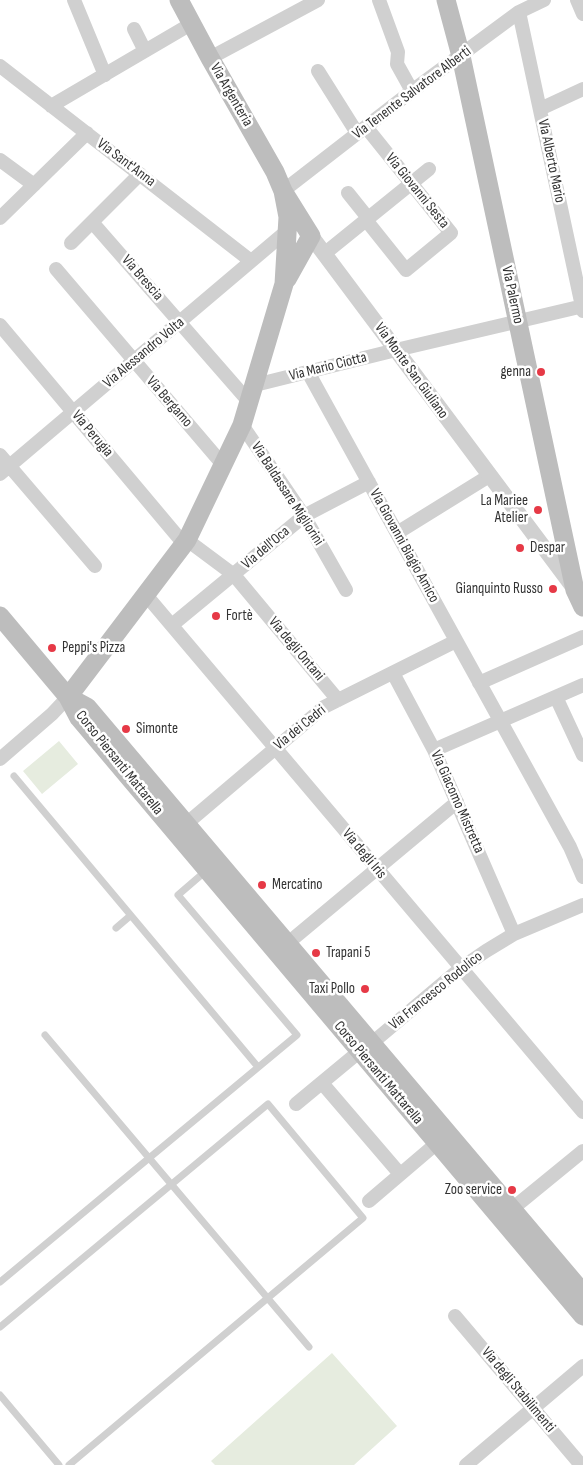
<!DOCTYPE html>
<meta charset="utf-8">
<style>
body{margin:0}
canvas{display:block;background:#fff}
</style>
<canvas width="583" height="1465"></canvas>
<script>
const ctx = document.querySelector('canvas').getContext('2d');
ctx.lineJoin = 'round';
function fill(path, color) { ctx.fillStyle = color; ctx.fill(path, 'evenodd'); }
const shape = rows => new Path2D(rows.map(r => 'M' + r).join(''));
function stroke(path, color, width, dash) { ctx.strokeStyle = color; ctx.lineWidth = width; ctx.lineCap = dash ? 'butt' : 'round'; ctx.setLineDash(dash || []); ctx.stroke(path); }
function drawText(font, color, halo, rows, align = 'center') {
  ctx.font = font + ' "Sofia Sans Condensed",sans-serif'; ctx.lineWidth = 5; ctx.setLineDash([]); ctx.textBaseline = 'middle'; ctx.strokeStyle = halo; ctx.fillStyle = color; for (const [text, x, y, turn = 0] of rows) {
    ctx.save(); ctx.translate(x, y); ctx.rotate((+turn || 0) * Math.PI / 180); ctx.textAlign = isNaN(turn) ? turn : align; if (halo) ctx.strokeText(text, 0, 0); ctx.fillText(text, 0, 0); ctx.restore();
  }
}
const green = shape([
 [59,741,78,764,42,794,23,771],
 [332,1353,397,1426,354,1465,215,1465,211,1461]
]);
const service = shape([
 [14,776,258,1067],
 [116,928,130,916],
 [45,1035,309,1347],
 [0,1282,297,1035,178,895,207,870],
 [0,1327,268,1104,363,1218,69,1465],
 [0,1395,59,1465]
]);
const minor = shape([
 [74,0,105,75],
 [379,0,398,52,397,64,412,91],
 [577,0,583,14],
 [519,12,583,311],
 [134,29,145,51],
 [210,58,318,0],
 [0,66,251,261],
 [318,71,357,133],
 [51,106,191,24],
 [540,109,583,89],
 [366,127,451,233,406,270,366,220],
 [0,160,34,185],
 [283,191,412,91,519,12,544,0],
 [348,193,368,218],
 [0,218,87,133],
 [92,222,250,403],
 [71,243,140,174],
 [324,254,429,169],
 [56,269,224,466],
 [0,325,184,544],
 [308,372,570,847,583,877],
 [255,385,396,350,583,306],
 [242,425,304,516,346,590],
 [0,455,95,566],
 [0,474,288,230],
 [397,533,489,476],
 [187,540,234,575,338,700],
 [146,595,583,1112],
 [172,625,304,516,369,482],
 [393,673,434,750,514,934],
 [479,683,583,637],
 [556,697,583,755],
 [434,750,583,685],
 [0,759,52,714,68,697],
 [186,824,324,707,456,641],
 [288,943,457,802],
 [372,1043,461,968,486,951,514,934,583,905],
 [322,1083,400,1174],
 [296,1104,360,1051],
 [369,1201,437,1143],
 [512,1209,583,1151],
 [455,1316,581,1465],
 [466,1465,583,1366]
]);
const tertiary = shape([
 [311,236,574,588]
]);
const secondary = shape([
 [179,0,210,58,275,172,283,191,311,236,287,279],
 [446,0,461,56,575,590,583,607],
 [0,616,68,697,79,718,583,1316],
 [68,697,187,540,242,425,284,284,288,217,283,191],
 [74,700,87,707,583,1293]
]);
const markers = [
 [541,372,5,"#e63946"],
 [538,510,5,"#e63946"],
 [520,548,5,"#e63946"],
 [553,589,5,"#e63946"],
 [216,616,5,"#e63946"],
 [52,648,5,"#e63946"],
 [126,729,5,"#e63946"],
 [262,885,5,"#e63946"],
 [316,953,5,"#e63946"],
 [365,989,5,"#e63946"],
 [512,1190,5,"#e63946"]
];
const streetNames = [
 ["Via Tenente Salvatore Alberti",412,93,-37],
 ["Via Argenteria",231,95,60],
 ["Via Alberto Mario",551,161,78],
 ["Via Sant'Anna",126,163,37],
 ["Via Giovanni Sesta",417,191,51],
 ["Via Brescia",142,278,49],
 ["Via Palermo",512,295,78],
 ["Via Alessandro Volta",144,353,-40],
 ["Via Mario Ciotta",328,367,-14],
 ["Via Monte San Giuliano",411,371,54],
 ["Via Bergamo",169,402,49],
 ["Via Perugia",92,434,50],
 ["Via Baldassare Migliorini",287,494,57],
 ["Via Giovanni Biagio Amico",404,546,61],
 ["Via dell'Oca",266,548,-40],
 ["Via degli Ontani",296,649,50],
 ["Via dei Cedri",300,728,-39],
 ["Corso Piersanti Mattarella",119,763,51],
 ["Via Giacomo Mistretta",457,802,66],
 ["Via degli Iris",364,854,50],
 ["Via Francesco Rodolico",436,991,-39],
 ["Corso Piersanti Mattarella",378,1073,50],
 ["Via degli Stabilimenti",518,1390,50]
];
const poiNames = [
 ["genna",531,372,"right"],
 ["La Mariee",528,501,"right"],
 ["Atelier",528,518,"right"],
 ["Despar",530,548],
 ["Gianquinto Russo",543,589,"right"],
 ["Fortè",226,616],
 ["Peppi's Pizza",62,648],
 ["Simonte",136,729],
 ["Mercatino",272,885],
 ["Trapani 5",326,953],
 ["Taxi Pollo",355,989,"right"],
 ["Zoo service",502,1190,"right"]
];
fill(green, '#e6ecdf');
stroke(service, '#d0d0d0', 7);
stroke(minor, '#d0d0d0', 14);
stroke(tertiary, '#d0d0d0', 16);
stroke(secondary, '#bdbdbd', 19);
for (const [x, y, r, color] of markers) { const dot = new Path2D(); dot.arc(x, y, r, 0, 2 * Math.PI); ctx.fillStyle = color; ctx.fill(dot); stroke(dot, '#fff', 2); }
drawText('15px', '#333', '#fff', streetNames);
drawText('15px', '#333', '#fff', poiNames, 'left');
</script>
